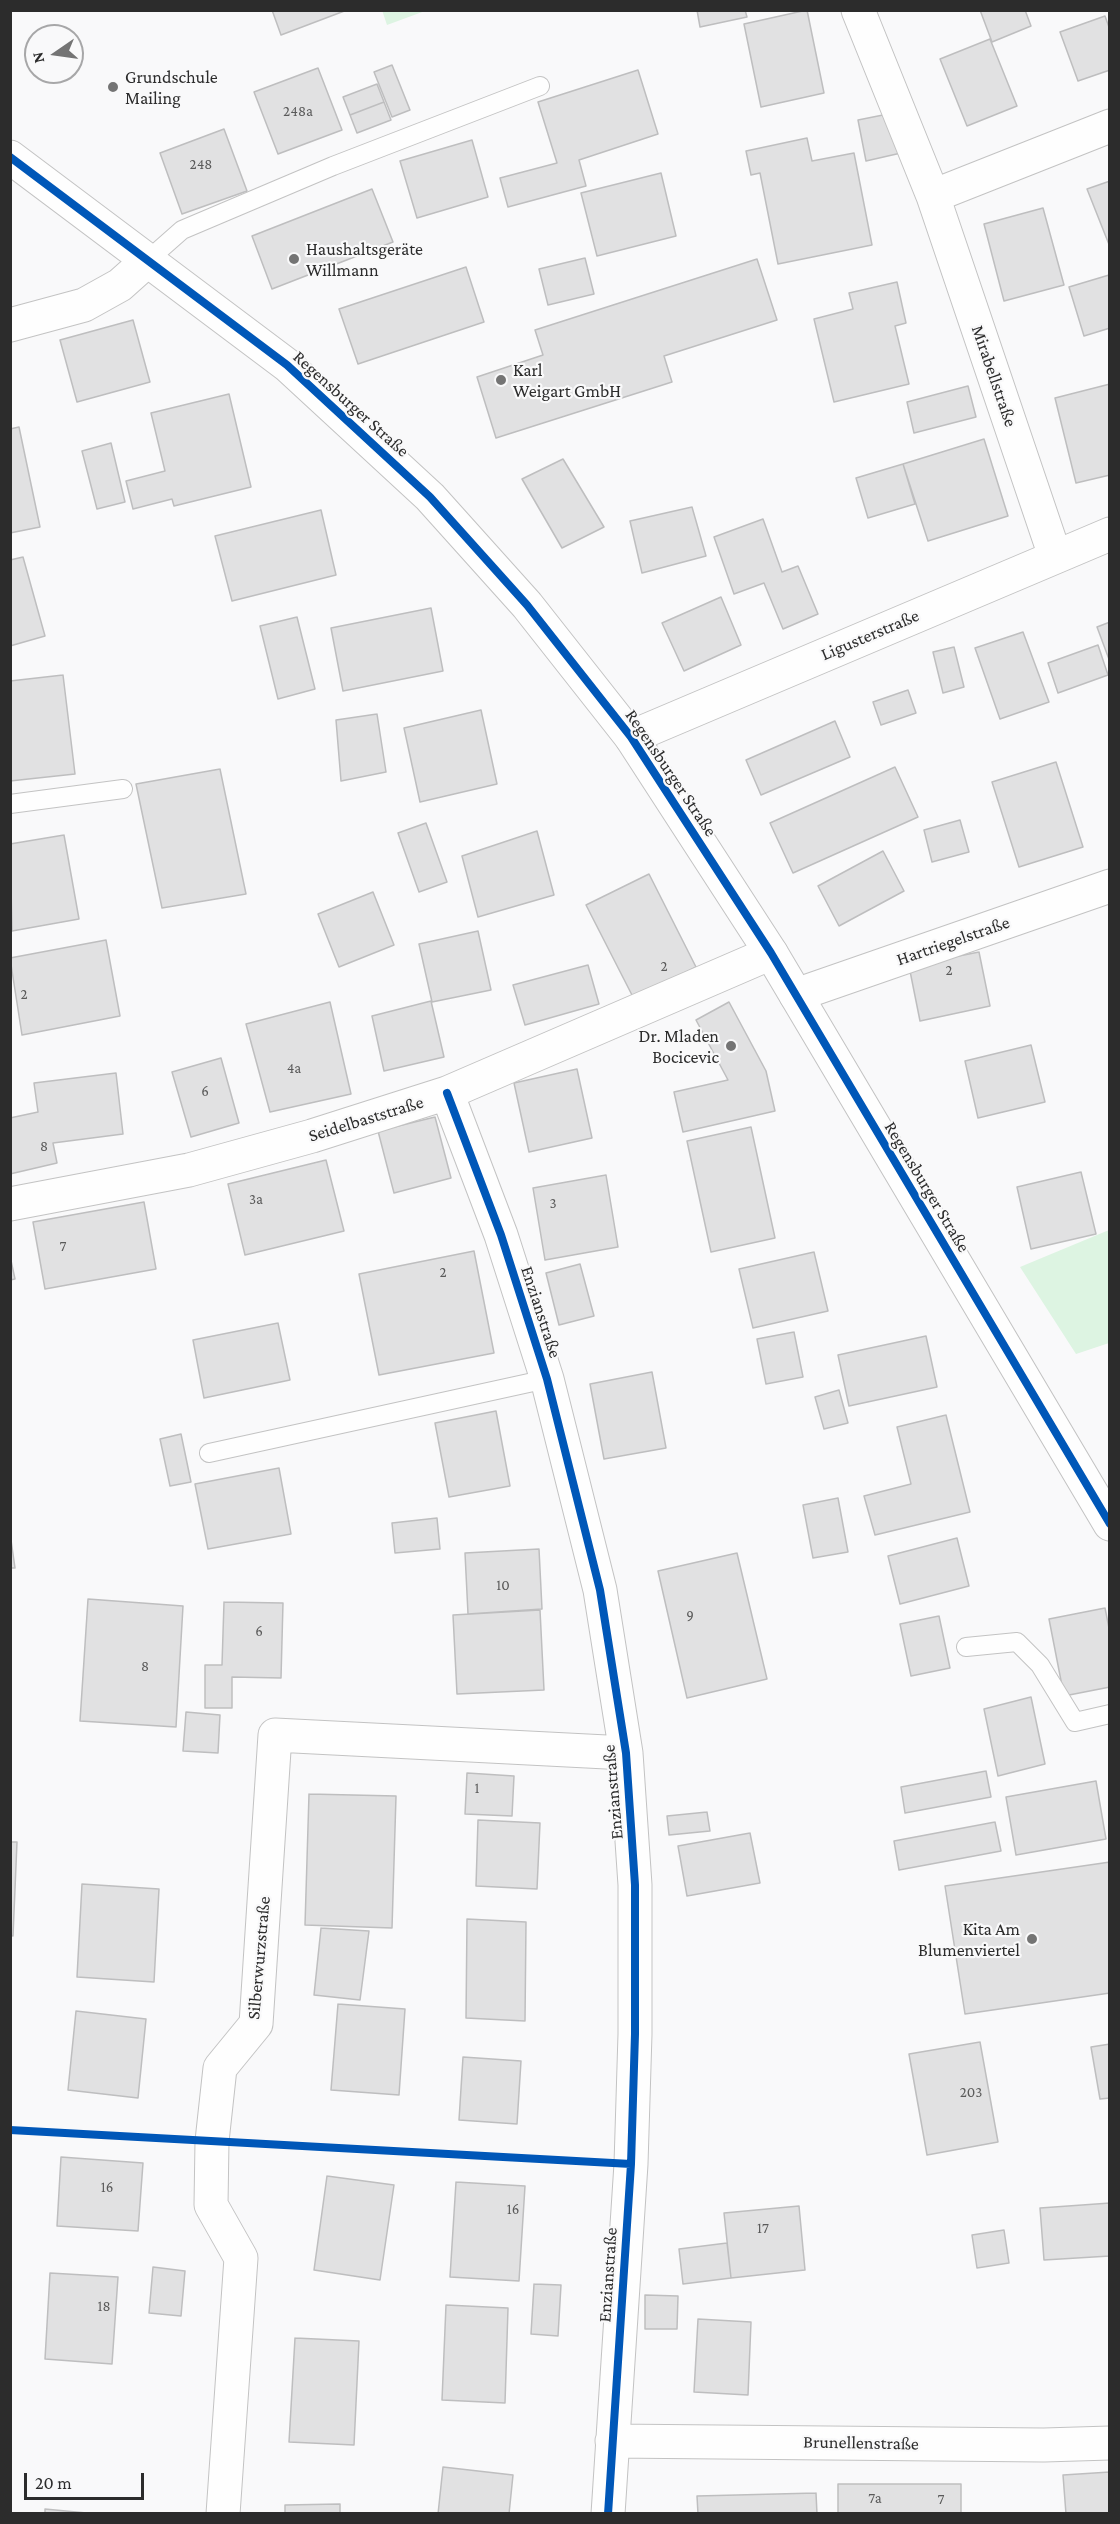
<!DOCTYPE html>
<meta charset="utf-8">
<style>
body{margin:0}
#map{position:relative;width:1120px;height:2524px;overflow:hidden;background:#f9f9fa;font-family:"Crimson Pro",serif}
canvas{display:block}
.frame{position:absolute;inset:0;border:12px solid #2c2c2c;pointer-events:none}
.north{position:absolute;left:24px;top:24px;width:60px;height:60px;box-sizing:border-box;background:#f9f9fa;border:2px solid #a7a7a8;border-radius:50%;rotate:257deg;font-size:16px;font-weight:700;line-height:24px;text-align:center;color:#2c2c2c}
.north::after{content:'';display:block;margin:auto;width:21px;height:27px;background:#747474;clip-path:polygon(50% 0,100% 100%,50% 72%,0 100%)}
.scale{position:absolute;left:24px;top:2473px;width:120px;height:27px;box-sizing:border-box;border:3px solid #2c2c2c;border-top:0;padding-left:8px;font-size:18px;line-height:21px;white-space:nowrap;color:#2c2c2c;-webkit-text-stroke:4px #f9f9fa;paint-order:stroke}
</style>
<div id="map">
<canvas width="1120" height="2524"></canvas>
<div class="frame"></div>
<div class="north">N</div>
<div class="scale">20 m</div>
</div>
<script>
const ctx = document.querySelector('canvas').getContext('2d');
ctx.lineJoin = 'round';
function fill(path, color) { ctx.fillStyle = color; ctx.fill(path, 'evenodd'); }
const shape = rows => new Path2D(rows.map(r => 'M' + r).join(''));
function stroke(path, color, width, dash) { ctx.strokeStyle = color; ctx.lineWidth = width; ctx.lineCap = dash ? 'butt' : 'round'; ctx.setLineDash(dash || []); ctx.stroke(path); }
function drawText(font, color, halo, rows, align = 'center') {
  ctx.font = font + ' "Crimson Pro",serif'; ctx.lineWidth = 4.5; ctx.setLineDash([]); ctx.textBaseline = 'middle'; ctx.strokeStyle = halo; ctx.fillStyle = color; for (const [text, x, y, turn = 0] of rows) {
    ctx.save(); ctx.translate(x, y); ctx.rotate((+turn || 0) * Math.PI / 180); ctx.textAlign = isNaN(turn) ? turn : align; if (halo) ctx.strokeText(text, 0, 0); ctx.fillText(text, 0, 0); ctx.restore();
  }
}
const green = shape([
 [382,10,425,10,425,11,387,25],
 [1109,1230,1109,1343,1076,1354,1020,1267]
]);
const building = shape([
 [272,10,347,10,281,35,272,10],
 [697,10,745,10,747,17,700,27,697,10],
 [807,10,824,93,761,107,744,24,807,10],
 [980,10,1025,10,1031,26,992,42,980,10],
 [1105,16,1110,30,1110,70,1078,81,1060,32,1105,16],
 [990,39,1017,106,967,126,940,59,990,39],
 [392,65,410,110,392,117,374,72,392,65],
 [318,68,342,130,278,154,254,92,318,68],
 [638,70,658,134,579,160,586,186,508,207,500,178,557,163,538,102,638,70],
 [377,84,384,102,350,115,343,97,377,84],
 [384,102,391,120,357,133,350,115,384,102],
 [893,113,901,153,866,161,858,120,893,113],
 [224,129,247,191,182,214,160,153,224,129],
 [807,138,812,161,854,153,872,245,778,264,760,173,751,175,746,151,807,138],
 [472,140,488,197,417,218,400,161,472,140],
 [661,173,676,236,597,256,581,193,661,173],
 [1110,181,1110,247,1087,189,1110,181],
 [372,189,393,242,272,289,252,236,372,189],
 [1043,208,1064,285,1004,301,984,224,1043,208],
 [585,258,594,294,548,305,539,269,585,258],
 [757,259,777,320,664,356,672,382,496,438,477,377,543,355,535,330,757,259],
 [466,267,484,322,358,364,339,309,466,267],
 [1109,275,1110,328,1084,336,1069,287,1109,275],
 [897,282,906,323,895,326,909,384,834,402,814,319,853,309,849,293,897,282],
 [133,320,150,382,77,402,60,340,133,320],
 [1110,384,1110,475,1076,483,1055,398,1110,384],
 [968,386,976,417,914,433,907,402,968,386],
 [229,394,251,487,174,506,172,499,133,509,126,481,165,471,151,413,229,394],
 [19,427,40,527,10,533,10,429,19,427],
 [984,439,1008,516,928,541,903,464,984,439],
 [111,443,125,502,97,509,82,451,111,443],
 [563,459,604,527,562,548,522,479,563,459],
 [903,464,915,504,868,518,856,478,903,464],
 [692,507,706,556,642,573,630,521,692,507],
 [321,510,336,575,232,601,215,536,321,510],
 [763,519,782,572,798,566,818,614,783,629,764,583,734,594,714,537,763,519],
 [23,557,45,636,10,646,10,560,23,557],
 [721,597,741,645,684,671,662,623,721,597],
 [431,608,443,671,343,691,331,628,431,608],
 [297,617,315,689,278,699,260,626,297,617],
 [1110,622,1110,662,1097,627,1110,622],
 [1023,632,1049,702,1000,719,975,648,1023,632],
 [1098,645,1108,675,1058,693,1048,663,1098,645],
 [954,647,964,687,943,693,933,652,954,647],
 [63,675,75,774,10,781,10,681,63,675],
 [908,690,916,713,881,725,873,702,908,690],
 [481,710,497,784,420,802,404,728,481,710],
 [377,714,386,772,341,781,336,720,377,714],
 [835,721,850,757,761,795,746,760,835,721],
 [1056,762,1083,847,1019,867,992,782,1056,762],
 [895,767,918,817,793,873,770,823,895,767],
 [220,769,246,894,162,908,136,784,220,769],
 [960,820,969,852,932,862,924,830,960,820],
 [426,823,447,882,419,892,398,833,426,823],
 [537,831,554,895,478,917,462,856,537,831],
 [64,835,79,919,12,931,10,844,64,835],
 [883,851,904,891,839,926,818,886,883,851],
 [649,874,696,967,634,999,586,905,649,874],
 [373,892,394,945,339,967,318,914,373,892],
 [478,931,491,990,432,1002,419,944,478,931],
 [106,940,120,1016,22,1035,10,958,106,940],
 [979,952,990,1006,920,1021,909,966,979,952],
 [588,965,599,1004,525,1025,513,985,588,965],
 [431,1001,444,1057,384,1071,372,1016,431,1001],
 [330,1002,351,1094,270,1112,246,1024,330,1002],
 [729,1002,766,1071,775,1111,683,1132,674,1092,728,1080,696,1020,729,1002],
 [1031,1045,1045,1102,978,1118,965,1061,1031,1045],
 [221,1058,239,1123,191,1137,172,1072,221,1058],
 [577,1069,592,1138,529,1152,514,1083,577,1069],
 [116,1073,123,1134,53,1143,57,1163,10,1174,10,1118,38,1112,34,1083,116,1073],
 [435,1117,451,1178,394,1193,378,1131,435,1117],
 [751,1127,775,1238,711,1252,687,1141,751,1127],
 [326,1160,344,1231,245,1255,228,1184,326,1160],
 [1081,1172,1096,1234,1031,1249,1017,1187,1081,1172],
 [606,1175,618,1247,545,1260,533,1188,606,1175],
 [144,1202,156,1269,45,1289,33,1222,144,1202],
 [474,1251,494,1353,379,1375,359,1274,474,1251],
 [814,1252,828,1311,753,1328,739,1269,814,1252],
 [10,1256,15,1279,10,1280,10,1256],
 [580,1264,594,1316,559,1325,546,1273,580,1264],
 [278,1323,290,1380,204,1398,193,1340,278,1323],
 [794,1332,803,1377,766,1384,757,1339,794,1332],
 [926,1336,937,1387,849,1406,838,1355,926,1336],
 [652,1372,666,1448,604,1459,590,1384,652,1372],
 [839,1390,848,1423,824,1429,815,1397,839,1390],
 [496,1411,510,1486,449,1497,435,1423,496,1411],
 [946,1415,970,1512,875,1535,864,1496,911,1484,897,1427,946,1415],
 [181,1434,191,1482,170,1486,160,1439,181,1434],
 [279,1468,291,1534,208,1549,195,1484,279,1468],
 [838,1498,848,1552,813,1558,803,1505,838,1498],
 [437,1518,440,1549,395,1553,392,1523,437,1518],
 [10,1533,15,1568,10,1568,10,1533],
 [957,1538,969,1586,900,1604,888,1556,957,1538],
 [539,1549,542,1609,468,1614,465,1553,539,1549],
 [737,1553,767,1679,687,1698,658,1571,737,1553],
 [88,1599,183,1606,176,1727,80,1721,88,1599],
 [224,1602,283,1603,281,1678,232,1677,232,1708,205,1708,205,1665,222,1665,224,1602],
 [1105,1608,1110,1633,1110,1687,1064,1696,1049,1619,1105,1608],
 [540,1610,544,1690,457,1694,453,1615,540,1610],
 [939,1616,950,1668,911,1676,900,1624,939,1616],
 [1031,1697,1045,1764,998,1776,984,1709,1031,1697],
 [186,1712,220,1715,218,1753,183,1751,186,1712],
 [986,1771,991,1797,905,1813,901,1787,986,1771],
 [467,1773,514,1776,512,1816,465,1814,467,1773],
 [1096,1781,1106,1839,1016,1855,1006,1797,1096,1781],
 [309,1794,396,1796,392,1928,305,1925,309,1794],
 [707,1812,710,1831,669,1835,667,1816,707,1812],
 [478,1820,540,1823,537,1889,476,1886,478,1820],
 [995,1822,1001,1851,899,1870,894,1841,995,1822],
 [750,1833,760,1883,687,1896,678,1846,750,1833],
 [10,1842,17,1842,13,1936,10,1935,10,1842],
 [1110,1862,1110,1993,965,2014,945,1886,1110,1862],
 [82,1884,159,1889,154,1982,77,1977,82,1884],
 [467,1919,526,1922,525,2021,466,2018,467,1919],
 [321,1928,369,1931,360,2000,314,1995,321,1928],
 [338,2004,405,2009,399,2095,331,2090,338,2004],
 [76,2011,146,2019,138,2098,68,2090,76,2011],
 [980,2042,998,2142,927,2155,909,2054,980,2042],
 [1110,2044,1110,2098,1100,2099,1091,2047,1110,2044],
 [463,2057,521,2061,517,2124,459,2120,463,2057],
 [61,2157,143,2163,138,2231,57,2226,61,2157],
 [327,2176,394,2185,380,2280,314,2270,327,2176],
 [456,2182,525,2186,519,2281,450,2277,456,2182],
 [1110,2203,1110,2256,1044,2260,1040,2208,1110,2203],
 [799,2206,805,2270,731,2278,724,2213,799,2206],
 [1004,2230,1009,2263,977,2268,972,2235,1004,2230],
 [727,2243,731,2278,683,2284,679,2249,727,2243],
 [153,2267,185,2271,181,2316,149,2313,153,2267],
 [50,2273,118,2277,112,2364,45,2359,50,2273],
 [534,2284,561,2285,558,2336,531,2334,534,2284],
 [645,2295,678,2296,677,2329,645,2329,645,2295],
 [446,2305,508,2308,505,2403,442,2400,446,2305],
 [698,2319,751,2322,748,2395,694,2392,698,2319],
 [295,2338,359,2341,354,2445,289,2442,295,2338],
 [443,2467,513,2475,509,2514,438,2514,443,2467],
 [1110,2472,1110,2514,1066,2514,1063,2475,1110,2472],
 [838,2484,961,2484,961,2514,838,2514,838,2484],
 [816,2493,817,2514,698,2514,697,2496,816,2493],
 [340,2504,340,2514,285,2514,285,2505,340,2504],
 [45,2509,97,2514,45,2514,45,2509]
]);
const lane = shape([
 [148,260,182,230,333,166,540,86],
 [10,804,123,789],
 [209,1453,547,1379],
 [966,1647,1017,1642,1040,1665,1075,1722,1110,1714]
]);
const street = shape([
 [858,10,933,196,1055,556],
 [933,196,1110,126],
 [10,325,84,305,120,285,148,260],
 [631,737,1110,534],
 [796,995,1110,886],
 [447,1093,501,1235,547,1379,600,1590,626,1753,635,1885,635,2034,631,2164,608,2514],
 [10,1204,189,1170,312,1136,447,1093,771,953],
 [612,2441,1044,2445,1110,2443],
 [223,2514,241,2258,211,2205,212,2141,220,2068,256,2024,275,1735,626,1753]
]);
const secondary = shape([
 [10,157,287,365,430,497,527,605,631,737,771,953,1110,1524]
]);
const cycleway = shape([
 [10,157,287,365,430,497,527,605,631,737,771,953,1110,1524],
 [447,1093,501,1235,547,1379,600,1590,626,1753,635,1885,635,2034,631,2164,608,2514],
 [10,2130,631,2164]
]);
const markers = [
 [113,87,6,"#747474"],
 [294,259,6,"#747474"],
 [501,380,6,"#747474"],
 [731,1046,6,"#747474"],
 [1032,1939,6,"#747474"]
];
const numberNames = [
 ["248a",298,111],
 ["248",201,164],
 ["2",664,966],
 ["2",949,970],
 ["2",24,994],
 ["4a",294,1068],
 ["6",205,1091],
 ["8",44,1146],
 ["3a",256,1199],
 ["3",553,1203],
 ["7",63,1246],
 ["2",443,1272],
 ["10",503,1585],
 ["9",690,1615],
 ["6",259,1631],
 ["8",145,1666],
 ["1",477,1788],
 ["203",971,2092],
 ["16",107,2187],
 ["16",513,2209],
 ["17",763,2228],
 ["18",104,2306],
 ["7a",875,2498],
 ["7",941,2499]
];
const poiNames = [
 ["Grundschule",125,77],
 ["Mailing",125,98],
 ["Haushaltsgeräte",306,249],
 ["Willmann",306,270],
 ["Karl",513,370],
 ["Weigart GmbH",513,391],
 ["Dr. Mladen",719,1036,"right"],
 ["Bocicevic",719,1057,"right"],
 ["Kita Am",1020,1929,"right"],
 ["Blumenviertel",1020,1950,"right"]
];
const streetNames = [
 ["Mirabellstraße",994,376,71],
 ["Regensburger Straße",351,404,42],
 ["Ligusterstraße",870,635,-23],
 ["Regensburger Straße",671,773,56],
 ["Hartriegelstraße",953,941,-19],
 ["Seidelbaststraße",366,1119,-17],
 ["Regensburger Straße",927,1187,59],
 ["Enzianstraße",541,1312,72],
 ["Enzianstraße",613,1792,-95],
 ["Silberwurzstraße",259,1958,-85],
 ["Enzianstraße",608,2275,-86],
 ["Brunellenstraße",861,2443,1]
];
fill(green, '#ddf4e2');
fill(building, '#e1e1e2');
stroke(building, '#bebebf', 1.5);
stroke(lane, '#c3c3c3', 20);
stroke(street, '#c3c3c3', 35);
stroke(secondary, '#c3c3c3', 35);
stroke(lane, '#fefefe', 18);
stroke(street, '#fefefe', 33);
stroke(secondary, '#fefefe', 33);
stroke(cycleway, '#0057b8', 8);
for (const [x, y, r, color] of markers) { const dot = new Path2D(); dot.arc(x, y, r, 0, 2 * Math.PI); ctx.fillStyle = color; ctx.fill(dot); stroke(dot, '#f9f9fa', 2); }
drawText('15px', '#5a5a5a', null, numberNames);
drawText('18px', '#2c2c2c', '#f9f9fa', poiNames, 'left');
drawText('18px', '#2c2c2c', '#f9f9fa', streetNames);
</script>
